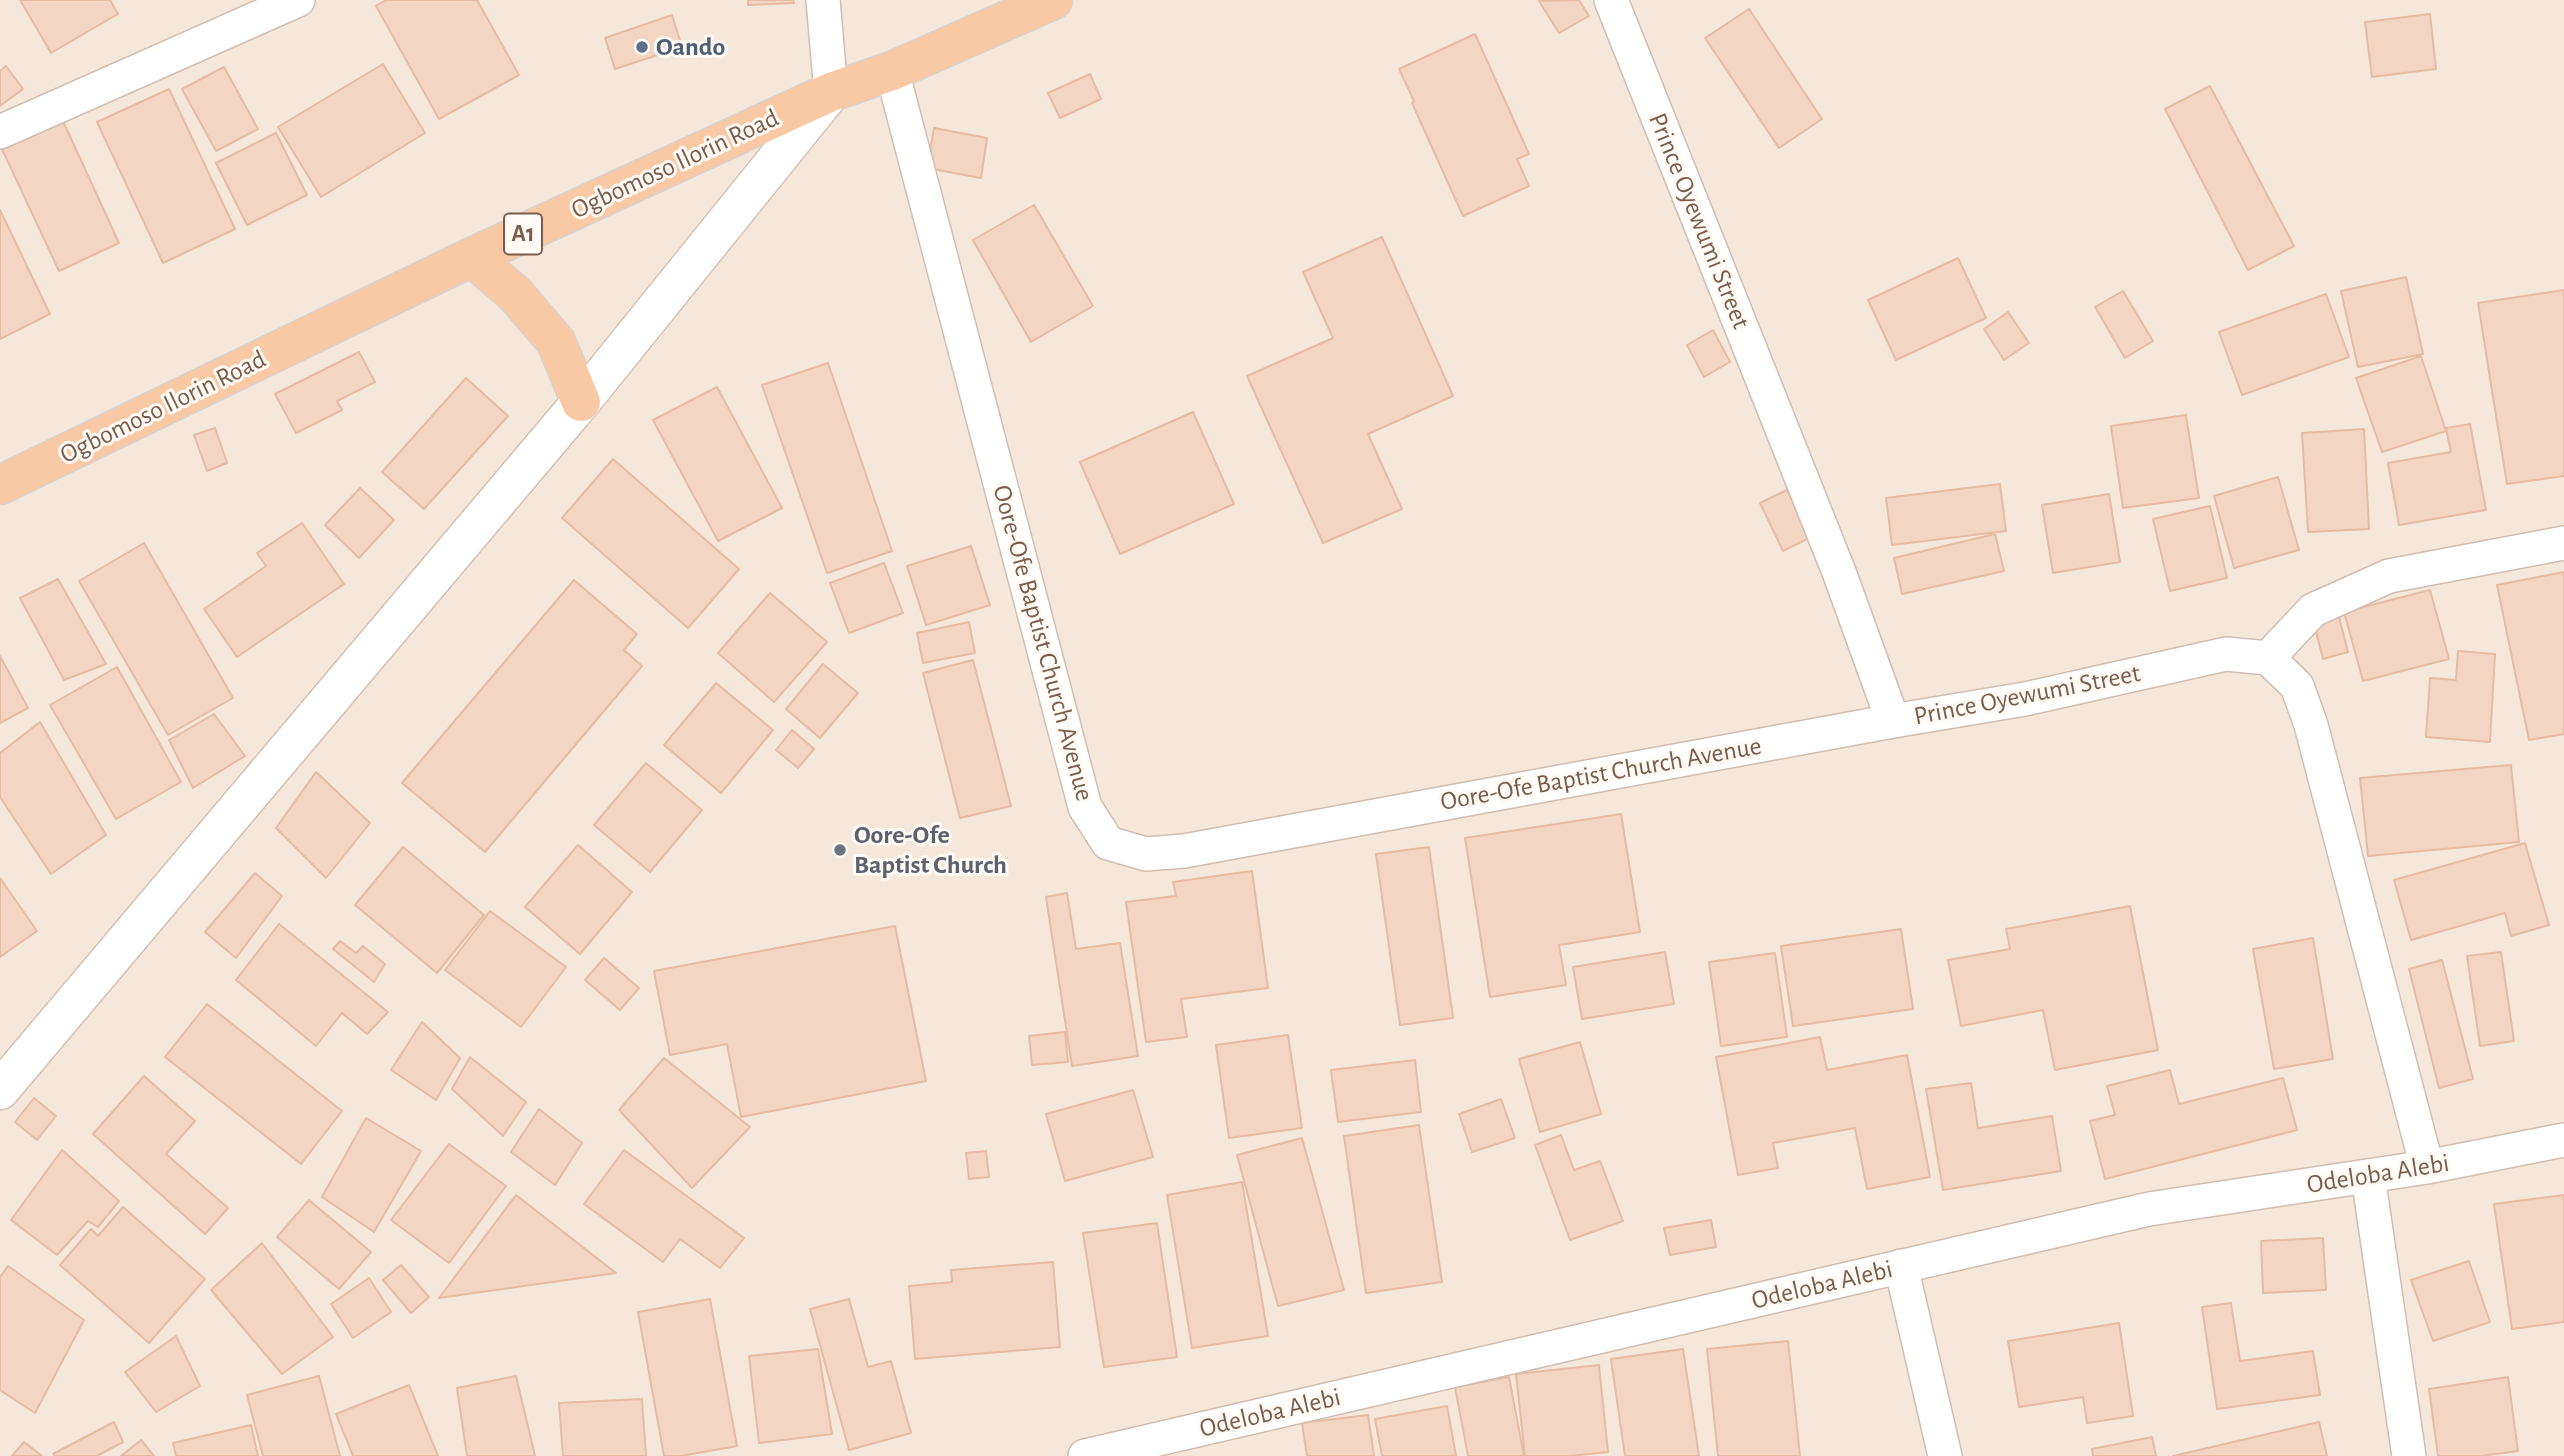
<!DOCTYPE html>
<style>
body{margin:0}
canvas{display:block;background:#fdf6ec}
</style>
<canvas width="2564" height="1456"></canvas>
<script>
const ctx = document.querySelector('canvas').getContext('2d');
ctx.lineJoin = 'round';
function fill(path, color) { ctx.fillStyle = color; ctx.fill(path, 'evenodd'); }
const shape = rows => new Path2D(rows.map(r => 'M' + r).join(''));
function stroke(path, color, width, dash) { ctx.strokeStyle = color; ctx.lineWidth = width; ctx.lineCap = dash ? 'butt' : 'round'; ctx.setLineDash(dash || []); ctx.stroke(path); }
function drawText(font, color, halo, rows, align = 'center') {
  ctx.font = font + ' "Alegreya Sans",sans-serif'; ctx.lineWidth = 6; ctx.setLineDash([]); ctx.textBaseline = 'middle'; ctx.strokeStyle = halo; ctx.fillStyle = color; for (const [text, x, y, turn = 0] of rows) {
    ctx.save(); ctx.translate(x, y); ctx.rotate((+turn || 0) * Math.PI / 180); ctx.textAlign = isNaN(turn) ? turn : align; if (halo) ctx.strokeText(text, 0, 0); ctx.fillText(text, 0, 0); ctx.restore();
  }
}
const residential = shape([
 [0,0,2564,0,2564,1456,0,1456]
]);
const building = shape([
 [20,0,110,0,118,14,51,53,20,0],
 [386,0,477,0,519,75,439,119,376,6,386,0],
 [748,0,793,0,794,3,748,5,748,0],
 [1579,0,1589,16,1559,33,1539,1,1579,0],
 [1749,9,1822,119,1779,148,1705,38,1749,9],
 [2430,14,2436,69,2372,77,2365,22,2430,14],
 [672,15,682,47,615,69,605,38,672,15],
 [1475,34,1529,154,1517,159,1529,186,1463,216,1412,103,1414,101,1399,69,1475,34],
 [383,64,425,133,321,197,278,127,383,64],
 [6,66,23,89,0,106,0,71,6,66],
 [224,67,258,129,216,151,182,89,224,67],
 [1090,74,1101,99,1060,118,1048,93,1090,74],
 [2210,86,2294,246,2248,270,2165,109,2210,86],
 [169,89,235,229,163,263,97,122,169,89],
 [62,119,119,243,59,271,1,147,62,119],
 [934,128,987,138,981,178,927,168,934,128],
 [276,133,307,195,247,225,216,163,276,133],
 [1034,205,1093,306,1031,342,973,240,1034,205],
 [0,210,50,314,0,339,0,210],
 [1382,237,1453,396,1368,434,1402,509,1323,543,1247,376,1333,338,1303,272,1382,237],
 [1958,258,1986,318,1896,360,1868,300,1958,258],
 [2406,277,2423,354,2358,367,2341,291,2406,277],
 [2564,290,2564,476,2507,484,2478,303,2564,290],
 [2123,291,2153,341,2125,358,2095,307,2123,291],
 [2326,294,2349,357,2242,395,2219,332,2326,294],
 [2008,312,2029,343,2004,360,1984,329,2008,312],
 [1713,330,1730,362,1704,377,1687,345,1713,330],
 [359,352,375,382,337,401,342,410,296,433,275,394,359,352],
 [2421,356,2446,431,2382,452,2356,378,2421,356],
 [828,363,892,551,827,573,762,385,828,363],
 [466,378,508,416,424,509,382,472,466,378],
 [717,387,782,508,718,541,653,420,717,387],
 [1193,412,1234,504,1120,554,1080,462,1193,412],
 [2186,415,2199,498,2123,508,2111,426,2186,415],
 [2470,424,2486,510,2399,525,2388,463,2451,452,2446,428,2470,424],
 [215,428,227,463,207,471,194,435,215,428],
 [2364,429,2369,529,2308,532,2302,433,2364,429],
 [613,459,739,569,688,628,562,518,613,459],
 [2278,477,2299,550,2234,568,2214,496,2278,477],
 [2000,484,2006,531,1892,545,1886,498,2000,484],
 [360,488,394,520,359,558,325,525,360,488],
 [1787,490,1811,537,1783,551,1760,503,1787,490],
 [2109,494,2120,562,2053,573,2042,505,2109,494],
 [2210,506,2227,578,2170,591,2153,519,2210,506],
 [302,523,344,584,237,657,204,609,266,566,257,553,302,523],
 [1995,534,2004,571,1902,594,1894,558,1995,534],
 [144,543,233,698,168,735,79,581,144,543],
 [971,546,990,605,926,625,907,566,971,546],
 [884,563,903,613,849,633,830,583,884,563],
 [2564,572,2564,734,2529,740,2497,585,2564,572],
 [58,579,106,664,64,680,20,598,58,579],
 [574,580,637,634,624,650,642,666,485,852,402,783,574,580],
 [2430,590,2449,659,2363,681,2344,612,2430,590],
 [770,593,827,642,774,702,718,653,770,593],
 [2339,617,2348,652,2323,659,2314,624,2339,617],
 [969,622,975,653,923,663,917,633,969,622],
 [2458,651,2495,654,2490,742,2426,737,2430,678,2456,680,2458,651],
 [0,656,28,708,0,723,0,656],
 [973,660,1011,806,960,818,923,673,973,660],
 [823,664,858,693,820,738,786,709,823,664],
 [117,667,181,782,116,819,50,705,117,667],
 [716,683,773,730,721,793,664,745,716,683],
 [214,714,245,756,193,788,169,740,214,714],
 [40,722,106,835,51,874,0,797,0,753,40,722],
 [792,730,814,749,798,768,776,750,792,730],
 [646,763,702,810,650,872,594,825,646,763],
 [2511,765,2519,842,2368,856,2360,778,2511,765],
 [316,772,370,823,326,878,276,828,316,772],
 [1621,814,1640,932,1559,945,1566,985,1490,997,1465,838,1621,814],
 [2525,843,2549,925,2511,936,2505,913,2411,940,2394,880,2525,843],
 [578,845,632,892,580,954,525,907,578,845],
 [403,847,484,915,437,973,355,905,403,847],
 [1429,847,1453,1018,1400,1025,1376,854,1429,847],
 [1252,871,1268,988,1181,999,1187,1037,1146,1042,1126,902,1176,896,1173,882,1252,871],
 [255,873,282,896,236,958,205,932,255,873],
 [0,878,37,931,0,957,0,878],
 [1067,893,1076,949,1120,943,1138,1056,1072,1066,1046,897,1067,893],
 [2130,906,2158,1050,2055,1070,2043,1010,1961,1026,1948,960,2010,949,2006,929,2130,906],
 [490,911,566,967,521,1027,445,970,490,911],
 [279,924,388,1012,367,1034,342,1013,316,1046,236,980,279,924],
 [895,926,926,1081,741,1117,727,1044,670,1055,654,971,895,926],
 [1901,929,1913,1009,1793,1026,1781,946,1901,929],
 [2313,938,2333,1059,2274,1069,2253,949,2313,938],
 [340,941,356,953,363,946,385,964,374,982,333,949,340,941],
 [1665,952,1674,1004,1582,1019,1573,967,1665,952],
 [2501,952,2514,1041,2480,1046,2467,956,2501,952],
 [1775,953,1787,1037,1721,1046,1709,962,1775,953],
 [604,958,639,988,620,1010,585,980,604,958],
 [2442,960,2473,1079,2439,1088,2409,969,2442,960],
 [207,1004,342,1111,301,1164,165,1057,207,1004],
 [422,1022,460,1058,436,1100,391,1070,422,1022],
 [1065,1032,1068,1062,1032,1065,1029,1036,1065,1032],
 [1288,1035,1302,1128,1229,1138,1216,1045,1288,1035],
 [1820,1037,1827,1070,1907,1055,1930,1177,1867,1189,1855,1128,1773,1143,1778,1168,1738,1175,1716,1057,1820,1037],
 [1580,1042,1601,1114,1540,1132,1519,1059,1580,1042],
 [470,1057,526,1102,503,1136,452,1089,470,1057],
 [664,1058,750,1127,692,1188,619,1110,664,1058],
 [1415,1060,1421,1112,1338,1122,1331,1070,1415,1060],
 [2170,1070,2179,1104,2283,1078,2297,1130,2105,1179,2090,1121,2115,1115,2107,1086,2170,1070],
 [144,1076,195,1121,166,1154,228,1208,205,1234,93,1134,144,1076],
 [1971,1083,1978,1128,2052,1116,2061,1171,1943,1190,1926,1089,1971,1083],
 [1133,1090,1153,1157,1065,1181,1046,1114,1133,1090],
 [34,1098,56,1116,37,1140,15,1122,34,1098],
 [1501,1099,1515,1138,1472,1152,1459,1114,1501,1099],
 [539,1109,582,1143,555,1185,511,1152,539,1109],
 [366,1118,421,1151,374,1232,322,1197,366,1118],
 [1419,1125,1442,1282,1366,1293,1344,1136,1419,1125],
 [1561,1135,1574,1170,1600,1161,1623,1221,1570,1240,1535,1145,1561,1135],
 [1302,1138,1344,1290,1278,1306,1237,1155,1302,1138],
 [449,1144,506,1186,449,1263,391,1220,449,1144],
 [62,1150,119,1201,98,1227,88,1221,57,1255,11,1220,62,1150],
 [624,1150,744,1238,720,1268,680,1239,663,1262,584,1204,624,1150],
 [986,1151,989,1177,969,1179,966,1153,986,1151],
 [1242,1182,1268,1336,1192,1348,1167,1195,1242,1182],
 [516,1195,616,1273,439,1298,516,1195],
 [2564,1195,2564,1322,2512,1329,2494,1204,2564,1195],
 [309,1200,371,1252,339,1289,277,1237,309,1200],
 [123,1207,205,1279,149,1343,60,1265,91,1229,98,1236,123,1207],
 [1711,1220,1716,1247,1670,1255,1664,1228,1711,1220],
 [1157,1223,1177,1357,1104,1367,1083,1233,1157,1223],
 [2323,1238,2326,1290,2263,1293,2261,1241,2323,1238],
 [262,1243,333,1337,282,1374,211,1290,262,1243],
 [2469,1261,2490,1322,2433,1341,2411,1280,2469,1261],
 [1053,1262,1060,1347,915,1359,909,1286,952,1282,951,1270,1053,1262],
 [401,1265,429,1297,411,1313,383,1280,401,1265],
 [8,1266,84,1320,35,1413,0,1390,0,1277,8,1266],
 [369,1278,391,1312,353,1338,331,1304,369,1278],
 [710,1299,737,1446,681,1456,664,1456,638,1312,710,1299],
 [849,1299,868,1367,891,1361,911,1433,849,1450,810,1309,849,1299],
 [2231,1303,2240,1361,2313,1351,2320,1395,2217,1409,2202,1307,2231,1303],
 [2119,1323,2133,1416,2087,1423,2083,1397,2019,1407,2008,1341,2119,1323],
 [176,1336,200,1386,156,1412,125,1372,176,1336],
 [1788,1341,1800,1456,1718,1456,1707,1349,1788,1341],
 [818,1349,832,1434,759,1443,749,1356,818,1349],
 [1683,1349,1699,1456,1625,1456,1611,1359,1683,1349],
 [1599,1365,1608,1452,1570,1456,1525,1456,1516,1374,1599,1365],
 [319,1376,340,1456,263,1456,247,1395,319,1376],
 [516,1376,535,1456,467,1456,457,1388,516,1376],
 [1509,1377,1524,1456,1468,1456,1455,1387,1509,1377],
 [2508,1377,2518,1451,2481,1456,2438,1456,2429,1389,2508,1377],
 [409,1385,438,1456,353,1456,336,1414,409,1385],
 [642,1399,646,1456,563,1456,559,1403,642,1399],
 [1447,1406,1456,1456,1382,1456,1375,1419,1447,1406],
 [1368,1415,1374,1456,1307,1456,1302,1423,1368,1415],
 [114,1422,123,1442,97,1456,55,1456,53,1454,114,1422],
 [2319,1422,2327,1456,2173,1456,2319,1422],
 [251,1425,258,1456,176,1456,173,1443,251,1425],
 [2152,1437,2156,1456,2093,1456,2092,1449,2152,1437],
 [141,1440,154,1456,121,1456,141,1440],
 [24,1442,42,1456,12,1456,24,1442]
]);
const minor = shape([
 [823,0,831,92],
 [1611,0,1839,572,1893,721],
 [892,71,1085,807,1108,843,1146,854,1184,851,1893,721,2025,699,2226,654,2268,658,2297,686,2311,725,2427,1167],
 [0,132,298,0],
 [2268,658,2313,610,2389,576,2564,543],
 [2368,1176,2409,1456],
 [1901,1266,1945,1456],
 [1085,1456,2149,1209,2427,1167,2564,1140]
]);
const secondary = shape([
 [0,1090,581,402,831,92]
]);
const trunk = shape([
 [472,257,516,295,556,342,581,402],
 [0,485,472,257,831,92,892,71,1053,0]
]);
const markers = [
 [642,47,7,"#5c6f8a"],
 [840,850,7,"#6b7280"]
];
const shields = [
 [523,234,38]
];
const shieldNames = [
 ["A1",523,234]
];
const serviceNames = [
 ["Oando",656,47]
];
const streetNames = [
 ["Ogbomoso Ilorin Road",675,164,-25],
 ["Prince Oyewumi Street",1699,221,68],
 ["Ogbomoso Ilorin Road",163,407,-26],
 ["Oore-Ofe Baptist Church Avenue",1043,643,75],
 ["Prince Oyewumi Street",2027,695,-11],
 ["Oore-Ofe Baptist Church Avenue",1601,774,-10],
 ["Odeloba Alebi",2378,1174,-9],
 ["Odeloba Alebi",1822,1285,-13],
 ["Odeloba Alebi",1270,1413,-13]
];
const worshipNames = [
 ["Oore-Ofe",854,835],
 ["Baptist Church",854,865]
];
fill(residential, '#f5e8da');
fill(building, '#f3d5c3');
stroke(building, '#e6bba3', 2);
stroke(minor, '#d1beb0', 36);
stroke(secondary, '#d6c0b0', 41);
stroke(trunk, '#dad1cd', 41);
stroke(minor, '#fff', 33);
stroke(secondary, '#fff', 38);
stroke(trunk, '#f9c8a4', 38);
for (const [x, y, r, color] of markers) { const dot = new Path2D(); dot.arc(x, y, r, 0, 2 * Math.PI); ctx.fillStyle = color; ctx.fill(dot); stroke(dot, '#fffaf3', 2.5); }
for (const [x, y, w] of shields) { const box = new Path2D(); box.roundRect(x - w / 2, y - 20.5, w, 41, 5); ctx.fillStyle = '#fffaf3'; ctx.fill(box); stroke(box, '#7a5c4d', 2); }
drawText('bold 24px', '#7a5c4d', null, shieldNames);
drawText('bold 26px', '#4e5e75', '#fffaf3', serviceNames, 'left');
drawText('26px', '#7a5c4d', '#fffaf3', streetNames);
drawText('bold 26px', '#5b616d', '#fffaf3', worshipNames, 'left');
</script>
